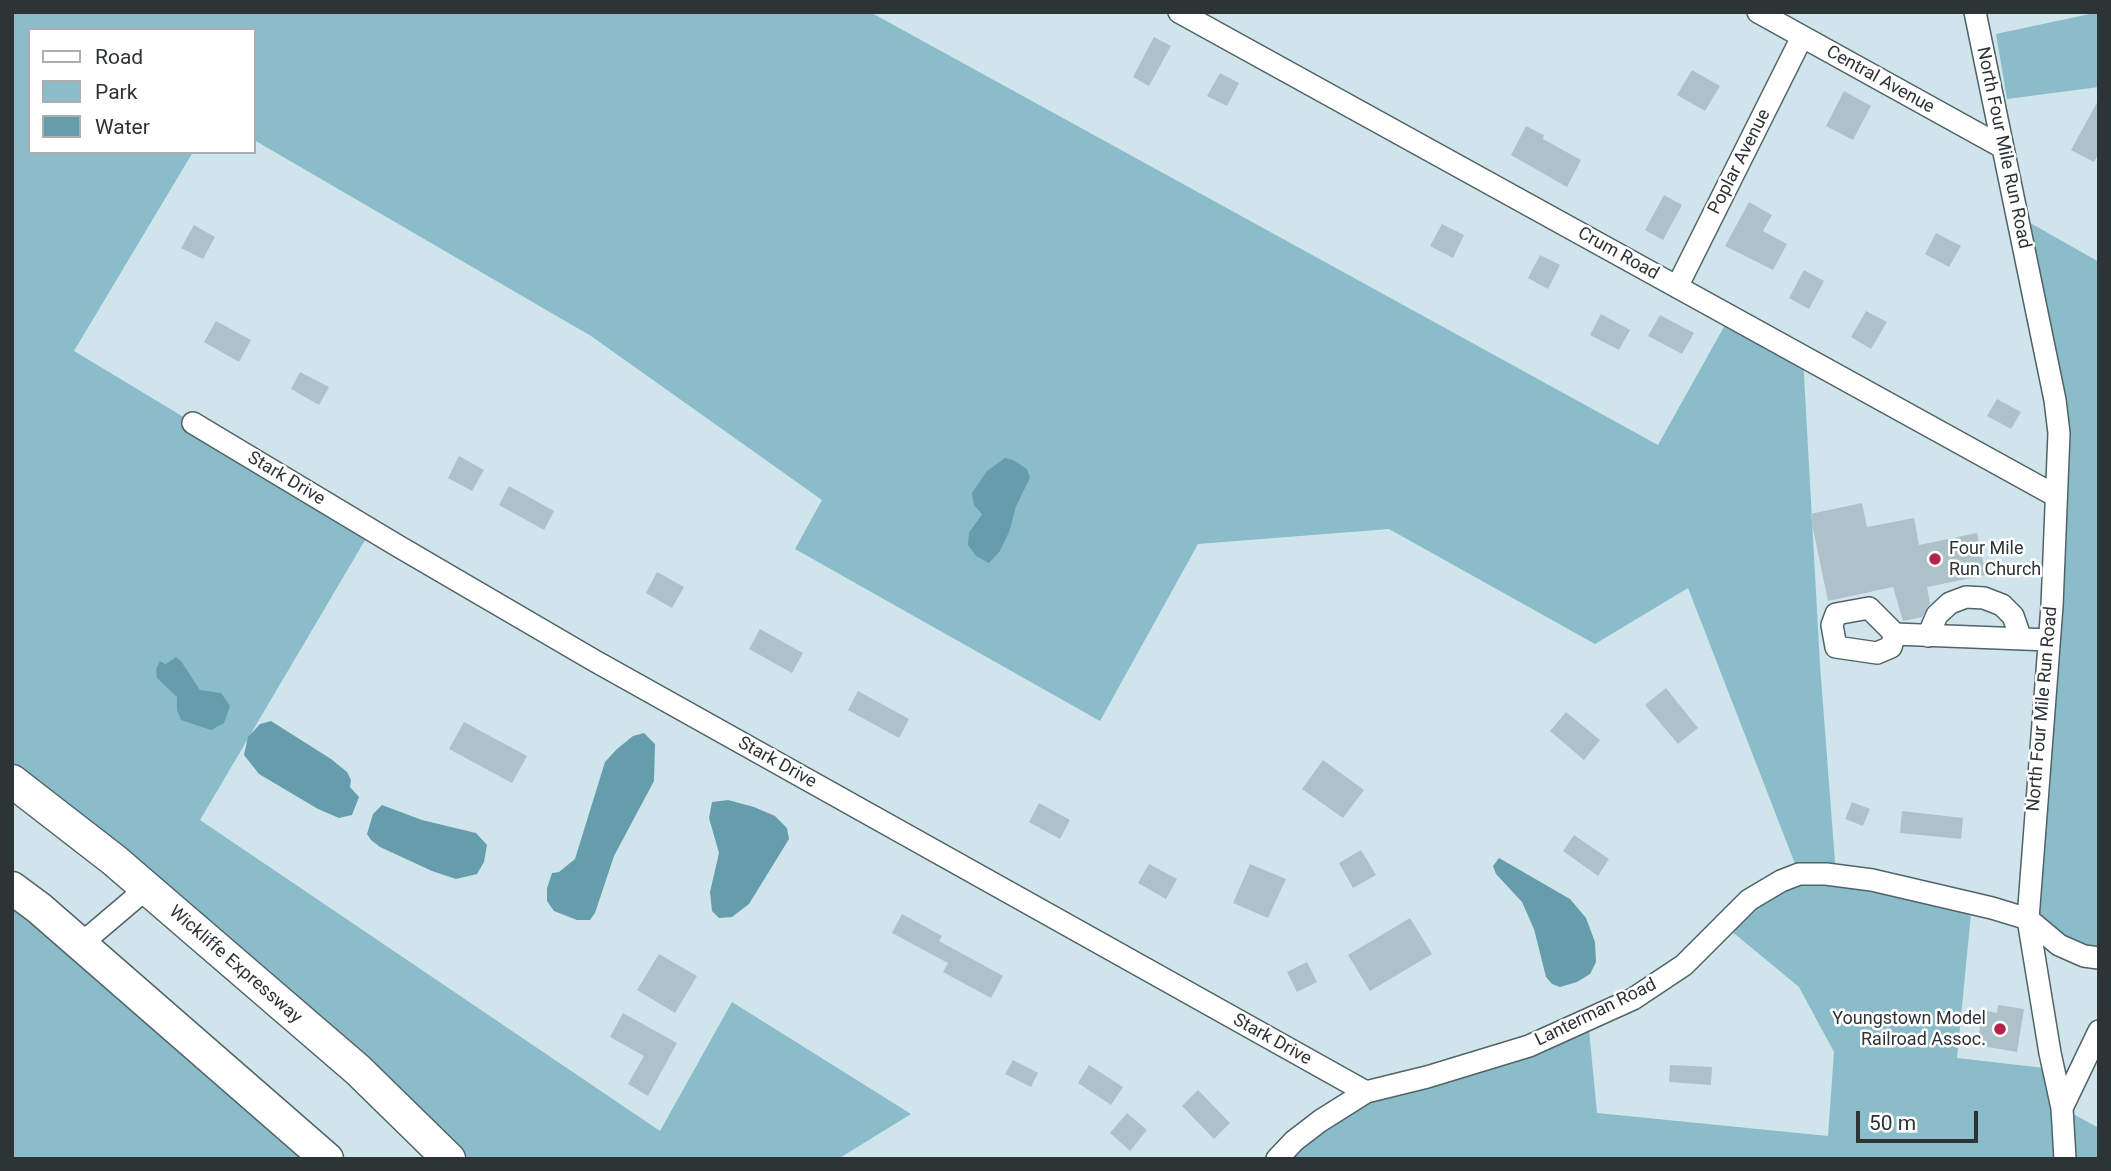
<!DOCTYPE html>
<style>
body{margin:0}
#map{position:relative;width:2111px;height:1171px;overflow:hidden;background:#cfe5eb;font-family:Roboto,sans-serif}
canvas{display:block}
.frame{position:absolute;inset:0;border:14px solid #2c3436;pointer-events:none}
.legend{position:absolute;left:28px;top:28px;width:228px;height:126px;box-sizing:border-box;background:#fff;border:2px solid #abaeaf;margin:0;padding:9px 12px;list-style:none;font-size:21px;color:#2c3436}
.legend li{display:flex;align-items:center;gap:14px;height:35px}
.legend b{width:35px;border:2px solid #abaeaf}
.scale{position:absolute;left:1856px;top:1111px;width:122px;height:32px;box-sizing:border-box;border:4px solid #2c3436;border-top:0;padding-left:9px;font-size:21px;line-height:24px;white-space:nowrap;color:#2c3436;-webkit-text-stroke:5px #fff;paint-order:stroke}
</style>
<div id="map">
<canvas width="2111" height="1171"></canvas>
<div class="frame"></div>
<ul class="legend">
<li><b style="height:9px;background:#fff"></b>Road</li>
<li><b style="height:19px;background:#8abcca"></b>Park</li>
<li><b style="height:19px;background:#659dad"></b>Water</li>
</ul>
<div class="scale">50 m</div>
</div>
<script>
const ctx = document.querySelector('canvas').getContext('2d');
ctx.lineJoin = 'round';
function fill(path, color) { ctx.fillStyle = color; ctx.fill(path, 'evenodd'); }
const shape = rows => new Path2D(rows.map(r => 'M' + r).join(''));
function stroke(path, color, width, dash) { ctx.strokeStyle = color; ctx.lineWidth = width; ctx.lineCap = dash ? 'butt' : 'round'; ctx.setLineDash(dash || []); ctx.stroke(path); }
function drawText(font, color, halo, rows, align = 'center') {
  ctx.font = font + ' Roboto,sans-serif'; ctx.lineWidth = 5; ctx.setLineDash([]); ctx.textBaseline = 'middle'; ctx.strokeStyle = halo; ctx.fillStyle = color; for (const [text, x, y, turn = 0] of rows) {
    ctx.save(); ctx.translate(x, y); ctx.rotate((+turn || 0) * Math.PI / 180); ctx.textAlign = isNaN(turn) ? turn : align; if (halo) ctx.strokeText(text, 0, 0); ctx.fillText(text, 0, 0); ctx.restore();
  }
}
const green = shape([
 [12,12,870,12,1658,445,1730,316,1803,357,1820,665,1836,875,1972,903,1957,1058,2053,1069,2062,1108,2099,1128,2099,1159,1277,1159,1366,1092,1588,1019,1597,1113,1828,1136,1834,1052,1799,987,1724,925,1799,874,1688,588,1595,644,1389,529,1198,544,1100,721,795,549,822,500,591,336,254,140,254,30,30,30,30,152,193,152,74,351,371,530,200,820,660,1131,732,1002,911,1114,838,1159,449,1159,12,781],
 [1030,478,1016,507,1010,530,969,532,982,514],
 [160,661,166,664,182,662,200,690,177,710,177,697],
 [2099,12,2099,87,2007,99,1996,34],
 [2018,216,2099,262,2099,958,2028,919,2059,433],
 [12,888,327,1159,12,1159]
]);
const water = shape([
 [1005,458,1013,460,1027,469,1030,478,1016,507,1010,530,1000,551,989,563,976,556,968,545,969,532,982,514,974,505,972,493,987,471],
 [176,657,182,662,200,690,221,693,230,706,224,723,211,730,181,720,177,710,177,697,157,678,156,669,160,661,166,664],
 [271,721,331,759,347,772,351,780,350,787,359,797,352,815,339,818,318,809,259,774,244,755,248,737,260,724],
 [644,733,655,744,654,781,614,856,595,913,590,920,577,920,554,911,547,901,547,888,552,873,559,872,575,859,605,762,617,749,633,736],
 [728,800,754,807,775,816,787,828,789,839,749,904,732,917,719,918,712,911,710,892,719,853,709,818,712,802],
 [382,805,422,820,476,833,487,845,484,862,477,874,456,879,432,871,380,847,371,840,367,834,373,814],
 [1499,858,1570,899,1586,918,1595,942,1596,962,1590,974,1577,982,1560,987,1552,984,1546,977,1534,929,1522,902,1496,874,1493,866]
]);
const building = shape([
 [1154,37,1171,46,1149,86,1133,77],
 [1692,70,1720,86,1705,111,1677,95],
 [1220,73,1239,83,1227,106,1207,96],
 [1844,91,1871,106,1853,140,1826,126],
 [2099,99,2099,153,2094,162,2071,150],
 [1526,126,1544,135,1543,139,1581,160,1567,187,1511,155],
 [1664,195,1682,205,1663,240,1645,230],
 [1749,202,1772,215,1763,231,1787,244,1773,270,1725,246],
 [1442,224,1464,235,1453,258,1430,246],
 [194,225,215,237,203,259,181,248],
 [1936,233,1961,246,1949,267,1925,254],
 [1540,255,1560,265,1548,289,1528,278],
 [1804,270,1824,281,1809,309,1789,298],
 [1866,311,1887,322,1871,349,1851,337],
 [1601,314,1630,330,1619,350,1590,335],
 [1660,315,1694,333,1682,354,1648,336],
 [216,321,251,340,239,362,204,342],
 [300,372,329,387,319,405,291,389],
 [1997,399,2021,412,2011,429,1987,416],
 [459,456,484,470,472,491,448,478],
 [509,486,554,511,544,530,499,505],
 [1862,503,1867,527,1914,518,1919,545,1977,533,1986,575,1927,587,1930,603,1922,617,1903,621,1893,587,1828,601,1810,514],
 [657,572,684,587,672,608,646,593],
 [760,629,803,653,792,673,749,649],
 [1666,688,1698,728,1678,744,1645,705],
 [858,691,909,719,899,738,848,710],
 [1566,712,1600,740,1584,760,1550,731],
 [464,722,527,756,512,783,449,749],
 [1323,760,1364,790,1343,818,1302,789],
 [1852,802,1870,809,1863,826,1845,819],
 [1039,803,1070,820,1060,839,1029,822],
 [1902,811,1963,818,1961,839,1900,833],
 [1574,835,1609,859,1598,876,1563,851],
 [1361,850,1376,875,1353,888,1339,863],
 [1149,864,1177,879,1166,899,1138,883],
 [1250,864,1286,879,1268,918,1233,903],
 [902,914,942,936,939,941,1003,976,991,998,943,972,948,963,892,933],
 [1410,918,1432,954,1370,991,1348,955],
 [659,954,697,976,675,1013,637,990],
 [1307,962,1317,982,1297,992,1287,972],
 [1998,1005,2024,1009,2017,1052,1977,1045,1983,1010,1997,1013],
 [623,1013,677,1043,648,1096,628,1084,644,1056,610,1037],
 [1013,1060,1038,1073,1031,1087,1005,1074],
 [1089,1065,1123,1087,1111,1105,1078,1083],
 [1670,1065,1712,1067,1711,1085,1669,1082],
 [1198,1090,1230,1123,1214,1139,1182,1106],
 [1127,1113,1147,1130,1130,1151,1110,1133]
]);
const minor = shape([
 [1179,12,2056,496],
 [1758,12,2002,147],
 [1975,12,2055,400,2059,433,2052,606,2028,919,2050,1053,2062,1108,2065,1159],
 [1677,287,1802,37],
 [193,423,398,546,595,661,1366,1092],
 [1895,634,1891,647,1877,653,1836,647,1832,625,1836,614,1869,608,1895,634,2049,640],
 [1928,636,1937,615,1950,603,1966,597,1984,598,2002,605,2013,616,2021,639],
 [81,944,147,888],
 [2062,1108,2099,1031],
 [1277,1159,1294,1141,1320,1121,1366,1092,1427,1077,1529,1046,1633,999,1684,965,1749,900,1781,881,1799,874,1826,874,1872,880,1992,908,2028,919,2059,945,2084,956,2099,958]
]);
const highway = shape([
 [12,781,114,860,358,1070,449,1159],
 [12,888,39,908,327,1159]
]);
const markers = [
 [1935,559,7,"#b52348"],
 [2000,1029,7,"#b52348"]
];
const streetNames = [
 ["Central Avenue",1880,80,29],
 ["North Four Mile Run Road",2003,148,78],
 ["Poplar Avenue",1740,162,-63],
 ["Crum Road",1618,254,29],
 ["Stark Drive",286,479,31],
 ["North Four Mile Run Road",2043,709,-85],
 ["Stark Drive",777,763,29],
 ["Wickliffe Expressway",235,965,41],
 ["Lanterman Road",1596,1013,-26],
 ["Stark Drive",1272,1040,29]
];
const poiNames = [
 ["Four Mile",1949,549],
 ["Run Church",1949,570],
 ["Youngstown Model",1986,1019,"right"],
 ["Railroad Assoc.",1986,1040,"right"]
];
fill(green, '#8abcca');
fill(water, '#659dad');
fill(building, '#adc2c8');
stroke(minor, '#506368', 24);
stroke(highway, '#506368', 35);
stroke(minor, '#fff', 21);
stroke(highway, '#fff', 32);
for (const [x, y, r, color] of markers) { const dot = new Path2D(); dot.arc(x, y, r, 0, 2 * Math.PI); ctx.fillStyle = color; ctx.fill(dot); stroke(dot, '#fff', 2.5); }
drawText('18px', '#2c3436', '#fff', streetNames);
drawText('18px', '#2c3436', '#fff', poiNames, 'left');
</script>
